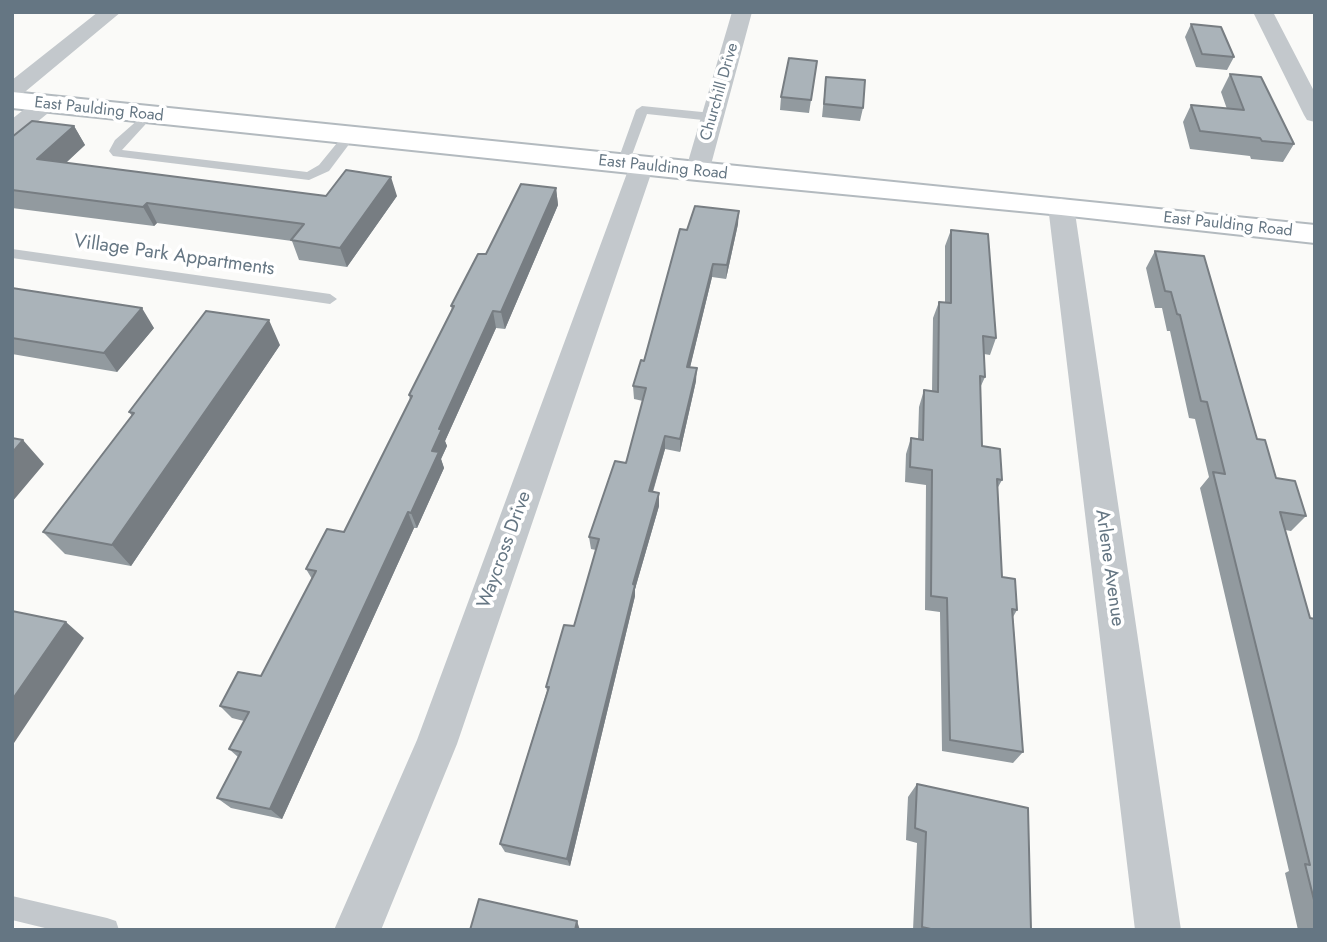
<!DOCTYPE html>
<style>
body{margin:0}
#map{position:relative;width:1327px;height:942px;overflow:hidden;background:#fafaf8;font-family:Jost,sans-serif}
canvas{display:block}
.frame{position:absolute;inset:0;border:14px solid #657683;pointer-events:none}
</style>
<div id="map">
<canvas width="1327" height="942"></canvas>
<div class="frame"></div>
</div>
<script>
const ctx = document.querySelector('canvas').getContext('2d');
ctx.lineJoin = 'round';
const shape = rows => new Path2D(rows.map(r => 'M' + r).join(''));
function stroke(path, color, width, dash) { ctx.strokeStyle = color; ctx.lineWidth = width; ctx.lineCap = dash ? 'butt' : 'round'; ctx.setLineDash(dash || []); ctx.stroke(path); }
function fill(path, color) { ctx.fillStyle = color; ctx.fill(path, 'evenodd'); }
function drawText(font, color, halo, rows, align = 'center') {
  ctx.font = font + ' Jost,sans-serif'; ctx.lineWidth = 7; ctx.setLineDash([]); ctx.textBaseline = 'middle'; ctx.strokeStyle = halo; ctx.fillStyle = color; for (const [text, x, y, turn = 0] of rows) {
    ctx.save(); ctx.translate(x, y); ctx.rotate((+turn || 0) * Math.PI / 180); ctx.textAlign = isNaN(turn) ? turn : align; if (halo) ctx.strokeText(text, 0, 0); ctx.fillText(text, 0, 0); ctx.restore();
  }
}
const lane = shape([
 [642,106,712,113,718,117,712,121,647,114,629,163,627,166,619,166,617,163,636,110,642,106],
 [148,111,154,115,122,150,307,172,319,165,346,132,356,135,329,171,309,180,113,156,109,151,115,140,148,111],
 [12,249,330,294,337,299,330,304,12,258,12,249],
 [12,896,107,918,116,921,119,930,53,930,12,920,12,896]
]);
const street = shape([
 [98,12,121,12,20,96,12,98,12,80,98,12],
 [732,12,752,12,709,172,706,177,697,179,688,177,685,172,732,12],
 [1253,12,1273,12,1315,93,1315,122,1307,120,1304,115,1253,12],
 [45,97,53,99,56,104,53,109,20,136,12,138,12,119,37,99,45,97],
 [642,158,651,160,654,165,457,744,381,930,334,930,417,740,630,165,633,160,642,158],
 [1061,198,1070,201,1074,206,1181,930,1135,930,1048,206,1052,201,1061,198]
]);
const secondary = shape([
 [12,92,1315,225,1315,243,1061,215,697,180,12,108,12,92]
]);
const wall = shape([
 [1191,24,1234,57,1227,70,1196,67,1185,37],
 [817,61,809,113,780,110,781,97],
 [1230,74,1294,144,1283,162,1251,159,1250,156,1190,149,1183,122,1191,105,1227,109,1221,92],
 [826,77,863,108,860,121,822,117],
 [74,126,85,145,66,163,326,196,397,196,347,267,299,260,292,241,157,223,154,226,12,208,12,137],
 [556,188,558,205,505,329,496,328,445,441,447,446,441,459,444,468,417,528,414,528,282,819,231,808,217,798,238,757,229,749,244,721,232,718,220,706,261,676,312,579,306,569,344,532,410,400,409,395,452,310,451,306,486,254],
 [738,224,726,279,712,277,690,367,696,381,680,452,665,449,653,492,659,506,635,589,635,596,570,866,505,852,500,844,547,691,546,687,574,626,596,550,591,549,589,537,626,463,643,401,634,399,633,386,644,361,687,230],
 [951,230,996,338,990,355,984,354,985,377,980,388,982,446,1002,480,997,489,1002,577,1017,610,1013,617,1023,752,1013,763,942,751,940,612,925,610,926,485,905,482,906,454,911,438,918,439,919,407,924,390,932,392,933,318,939,302,945,303,945,246],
 [1155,251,1257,439,1276,478,1306,516,1291,531,1285,530,1310,618,1315,619,1315,930,1298,930,1285,873,1289,871,1200,488,1209,477,1195,419,1189,418,1170,331,1167,331,1162,308,1155,308,1146,268],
 [12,288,154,328,117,372,12,354],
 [280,345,131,566,65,554,43,532,132,416,129,412],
 [917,784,1031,930,913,930,917,843,906,840,908,797]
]);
const shadedWall = shape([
 [74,126,85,145,49,178,37,159],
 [391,177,397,196,347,267,340,248],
 [556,188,558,205,505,329,501,312],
 [147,203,157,223,154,226,143,207],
 [739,211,738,224,726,279,727,265],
 [713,264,712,277,687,380,687,367],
 [142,308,154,328,117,372,104,353],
 [493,311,496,328,445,441,447,446,441,459,444,468,417,528,411,513,439,429],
 [269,320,280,345,131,566,112,545],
 [697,368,696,381,680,452,680,439],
 [665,436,665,449,649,504,649,491],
 [23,440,44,464,12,502,12,453],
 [659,493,659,506,635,589,635,596,570,866,567,859,633,584],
 [408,512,414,528,282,819,270,809],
 [66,622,84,638,12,746,12,700],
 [577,921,580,930,575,930]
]);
const building = shape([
 [1191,24,1221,27,1234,57,1202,54,1191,24],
 [789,58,817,61,811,100,781,97,789,58],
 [1230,74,1261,77,1294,144,1262,141,1260,138,1200,131,1191,105,1244,110,1230,74],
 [826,77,865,80,863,108,824,104,826,77],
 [32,121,74,126,37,159,326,196,346,170,391,177,340,248,291,240,304,224,147,203,143,207,12,190,12,137,32,121],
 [521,184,556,188,501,312,493,311,439,429,442,429,432,451,439,452,411,513,408,512,270,809,217,798,241,752,229,749,249,712,220,706,238,672,261,676,316,571,306,569,327,529,344,532,412,396,409,395,454,306,451,306,478,254,486,254,521,184],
 [695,206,739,211,727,265,713,264,687,367,697,368,680,439,665,436,649,491,659,493,633,584,635,585,567,859,500,844,549,687,546,687,564,625,574,626,599,539,589,537,615,461,626,463,646,388,633,386,641,360,644,361,680,229,687,230,695,206],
 [951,230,988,234,996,338,983,336,985,377,980,376,982,446,1000,449,1002,480,997,479,1002,577,1015,579,1017,610,1012,609,1023,752,950,740,947,598,931,596,932,470,910,467,911,438,923,440,924,390,938,392,939,302,951,303,951,230],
 [1155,251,1204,256,1257,439,1265,440,1276,478,1295,481,1306,516,1280,512,1310,618,1315,619,1315,904,1305,864,1310,865,1213,472,1225,474,1207,402,1201,401,1180,315,1177,314,1171,292,1165,291,1155,251],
 [12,288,142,308,104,353,12,338,12,288],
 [206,311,269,320,112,545,43,532,134,413,129,412,206,311],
 [12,438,23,440,12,453,12,438],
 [12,611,66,622,12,700,12,611],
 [917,784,1028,808,1031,930,935,930,922,927,926,832,915,828,917,784],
 [479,899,577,921,575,930,470,930,479,899]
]);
const farStreetnames = [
 ["Churchill Drive",720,92,-74],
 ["East Paulding Road",99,110,6],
 ["East Paulding Road",663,168,6],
 ["East Paulding Road",1228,225,6]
];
const streetNames = [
 ["Village Park Appartments",174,256,8],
 ["Waycross Drive",505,550,-70],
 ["Arlene Avenue",1109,568,82]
];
stroke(secondary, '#b3babf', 4);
fill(lane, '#c3c8cc');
fill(street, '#c3c8cc');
fill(secondary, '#fff');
fill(wall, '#929a9f');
fill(shadedWall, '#777d82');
fill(building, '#aab3b9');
stroke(building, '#777d82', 2);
drawText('16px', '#657683', '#fff', farStreetnames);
drawText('19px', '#657683', '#fff', streetNames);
</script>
